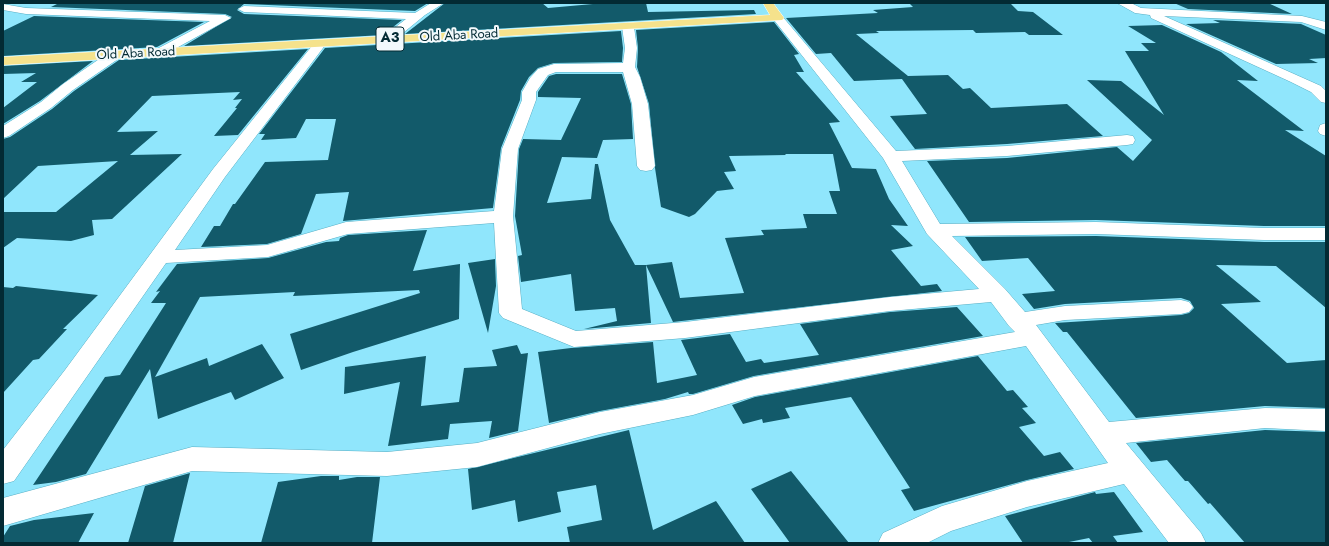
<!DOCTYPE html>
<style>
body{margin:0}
#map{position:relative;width:1329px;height:546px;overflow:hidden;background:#90e6fc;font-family:Jost,sans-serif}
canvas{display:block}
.frame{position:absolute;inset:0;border:4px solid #032a33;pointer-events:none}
</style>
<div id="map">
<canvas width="1329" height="546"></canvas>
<div class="frame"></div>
</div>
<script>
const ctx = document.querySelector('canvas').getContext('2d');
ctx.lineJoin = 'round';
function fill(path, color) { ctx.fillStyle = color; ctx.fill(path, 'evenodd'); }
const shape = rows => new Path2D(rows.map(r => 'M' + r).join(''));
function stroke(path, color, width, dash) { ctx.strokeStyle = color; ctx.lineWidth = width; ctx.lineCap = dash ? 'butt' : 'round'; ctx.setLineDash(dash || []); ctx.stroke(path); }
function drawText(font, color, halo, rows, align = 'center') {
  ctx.font = font + ' Jost,sans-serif'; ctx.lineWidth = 4; ctx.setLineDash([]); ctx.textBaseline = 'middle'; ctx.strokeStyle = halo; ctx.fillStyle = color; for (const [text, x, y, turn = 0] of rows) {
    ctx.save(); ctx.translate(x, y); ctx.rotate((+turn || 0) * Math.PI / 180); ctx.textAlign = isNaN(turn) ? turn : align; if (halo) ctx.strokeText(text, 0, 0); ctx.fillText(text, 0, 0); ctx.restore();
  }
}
const building = shape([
 [59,3,428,3,415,11,244,4,237,10,244,14,402,20,383,35,184,46,232,17,225,14,51,7],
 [445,3,542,3,548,8,604,3,646,3,648,12,754,10,756,14,405,34],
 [909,3,1011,4,1018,11,1033,12,1063,35,1029,35,1025,32,976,33,973,30,876,31,879,33,856,34,908,76,948,75,963,89,970,88,991,108,1067,104,1103,136,1007,144,915,149,890,116,927,114,902,79,854,81,831,53,816,54,786,18,878,13,873,10,913,7],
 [1174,3,1268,3,1292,14,1188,9],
 [34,16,204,22,157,47,3,56,3,31],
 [1213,20,1303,24,1301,24,1326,35,1326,58,1309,59,1318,63,1276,64,1186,24,1220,23],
 [774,22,799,54,794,55,804,72,796,72,840,122,829,123,852,168,876,169,889,199,908,226,891,225,913,246,891,250,921,286,937,284,942,291,673,322,646,265,672,262,680,298,744,293,725,238,764,235,761,230,807,228,803,214,837,214,829,191,840,191,833,154,785,154,786,155,729,156,736,171,724,172,734,189,717,191,695,214,689,217,661,207,655,168,649,104,637,67,638,48,636,30],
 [1162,25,1221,52,1258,81,1237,80,1304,131,1285,130,1326,156,1326,226,1264,226,1096,220,969,222,927,161,1007,158,1117,147,1133,161,1152,140,1087,80,1121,81,1164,115,1125,51,1149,51,1141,43,1156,43,1128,26],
 [621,31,623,48,622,62,554,63,538,68,529,77,521,91,520,100,501,148,493,208,343,221,349,192,316,194,301,234,267,244,201,247,214,226,220,226,233,204,235,204,265,162,328,160,336,119,306,119,296,138,261,140,265,134,259,134,325,48],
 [308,49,238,135,214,136,237,108,235,108,242,99,233,100,240,92,152,96,117,132,158,131,130,155,182,154,112,219,92,220,94,235,71,241,17,238,3,248,3,212,56,212,118,161,38,166,3,199,3,139,10,137,52,109,74,91,119,60],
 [93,61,40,101,3,124,3,108,37,82,21,82,36,73,3,74,3,66],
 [556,74,622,74,631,104,633,139,603,140,597,158,562,157,547,203,591,199,595,164,598,164,610,220,635,265,646,265,651,323,584,329,617,321,615,308,575,311,571,274,521,282,518,256,522,255,515,216,519,149,523,139,561,140,581,98,538,97,538,92,549,76],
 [427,230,413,271,460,264,459,319,353,352,301,370,290,334,420,293,419,290,293,296,295,292,200,297,155,377,207,358,209,366,262,344,284,378,235,400,231,392,158,419,150,369,86,474,56,482,33,485,105,377,120,375,166,303,151,303,160,291,156,292,177,264,268,258,326,242,339,241,340,238,348,235],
 [1096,236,1264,242,1326,242,1326,308,1276,266,1216,265,1261,302,1221,304,1287,363,1326,360,1326,408,1265,406,1136,418,1067,332,1063,332,1055,323,1181,315,1189,313,1194,308,1190,301,1181,298,1065,304,1034,309,1022,294,1055,291,1028,258,982,261,965,237],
 [495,259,496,286,488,333,468,263],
 [16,286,98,295,63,329,67,329,39,359,33,360,3,393,3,287,13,288],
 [957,307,983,336,754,376,693,394,689,394,688,392,665,399,600,411,549,423,538,352,571,348,653,342,657,383,697,375,681,340,730,334,746,362,761,359,764,363,819,355,800,324,890,312],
 [517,345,521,354,528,353,518,431,489,438,492,421,450,424,448,439,388,446,400,382,344,394,345,367,426,356,421,406,459,402,464,368,497,366,492,350],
 [978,356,1007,391,1013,390,1028,407,1022,408,1036,423,1019,427,1044,456,1060,452,1074,469,1027,480,914,511,901,490,910,488,851,397,785,408,790,418,763,423,762,419,743,424,732,405,755,397],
 [629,430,653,530,716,501,745,543,570,543,567,527,602,520,596,485,557,492,561,512,518,522,515,500,472,510,468,469],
 [1265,430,1326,432,1326,543,1245,543,1210,503,1208,504,1188,481,1185,481,1167,460,1151,462,1136,443],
 [791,471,849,543,790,543,751,489],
 [190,473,173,543,128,543,145,486],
 [321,476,339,476,339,480,357,477,380,477,372,543,261,543,278,482],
 [1095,492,1096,494,1114,492,1143,532,1113,536,1118,543,1093,543,1089,538,1064,543,1023,543,1005,516],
 [94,513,78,543,3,543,3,537,10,526,34,520]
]);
const minor = shape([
 [431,3,444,3,425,15,392,42,388,43,382,39,384,36,406,19,244,12,238,9,244,6,415,13,431,3],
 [1117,3,1131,3,1141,8,1302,16,1326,22,1326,30,1301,22,1164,16,1321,86,1326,91,1326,103,1321,102,1311,92,1291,82,1151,18,1150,15,1135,13,1117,3],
 [3,4,26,8,225,15,231,18,160,57,154,53,155,50,210,21,26,14,3,10,3,4],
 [778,15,782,16,896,151,1007,146,1127,135,1133,136,1135,140,1133,144,1127,145,1007,156,902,161,940,224,1096,222,1264,228,1326,228,1326,240,1264,240,1096,234,952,236,1005,289,1025,312,1065,306,1181,300,1189,302,1193,307,1189,312,1181,314,1065,320,1036,325,1109,422,1265,408,1326,409,1326,431,1265,428,1126,443,1201,533,1206,543,1169,543,1124,484,1027,507,951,531,927,543,878,543,883,533,942,506,1027,481,1108,463,1026,346,755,396,693,415,600,434,477,467,387,476,192,471,3,526,3,498,192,447,387,452,477,443,600,412,693,395,754,377,1015,332,1009,326,991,302,890,311,685,338,574,347,503,318,499,313,494,223,348,234,268,257,166,263,14,481,3,484,3,450,65,370,213,169,316,41,320,40,326,44,225,177,175,250,267,245,346,222,494,211,502,149,522,100,522,92,530,78,538,69,554,64,623,63,625,48,622,27,628,23,634,27,637,48,635,67,640,77,648,104,655,166,652,170,646,171,640,170,637,166,632,104,623,72,556,72,548,75,536,92,536,100,518,149,513,216,522,309,576,331,685,322,890,297,979,289,927,234,883,158,774,20,772,18,778,15],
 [113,52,120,56,118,59,73,90,51,108,9,136,3,138,3,126,41,102,63,84,108,53,113,52],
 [1326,123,1326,136,1320,134,1318,131,1320,125,1326,123]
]);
const major = shape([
 [763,3,773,3,784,18,782,20,3,65,3,57,770,15,763,3]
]);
const farStreetnames = [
 ["Old Aba Road",459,36,-3],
 ["Old Aba Road",136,54,-3]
];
const shields = [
 [390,39,28]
];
const shieldNames = [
 ["A3",390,39]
];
fill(building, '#125a6a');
stroke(minor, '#56adc3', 1);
stroke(major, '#fff', 1);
fill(minor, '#fff');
fill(major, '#f5e28c');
drawText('13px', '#032a33', '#f2f9fc', farStreetnames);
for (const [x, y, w] of shields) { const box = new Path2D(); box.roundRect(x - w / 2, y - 12, w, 24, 3); ctx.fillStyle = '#f2f9fc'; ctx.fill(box); stroke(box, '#032a33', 1); }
drawText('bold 14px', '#032a33', null, shieldNames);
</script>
